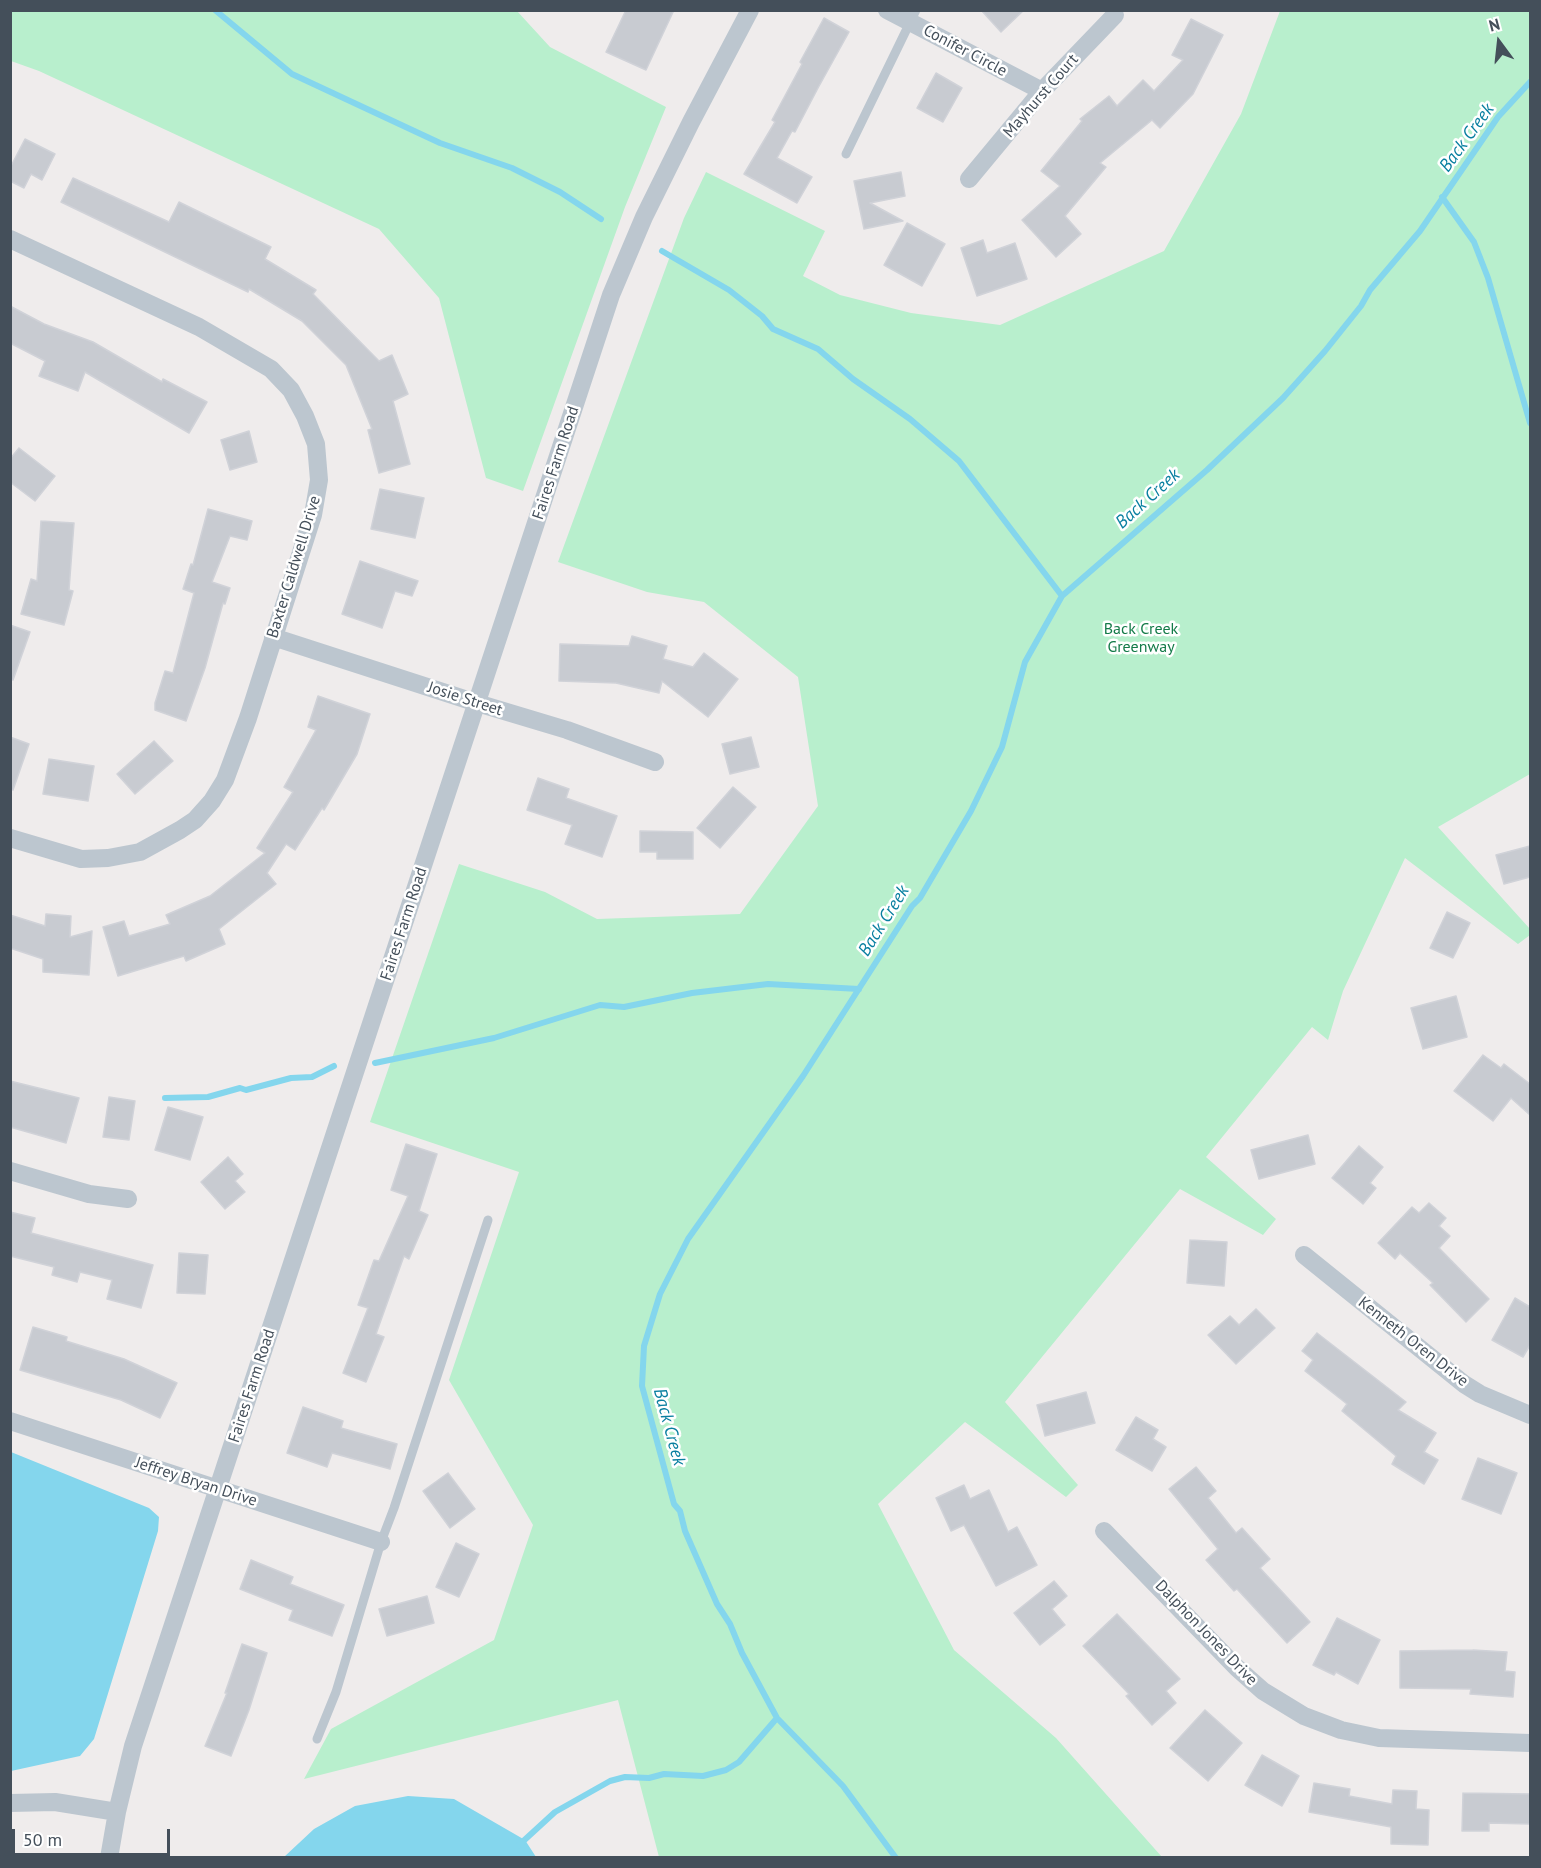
<!DOCTYPE html>
<style>
body{margin:0}
#map{position:relative;width:1541px;height:1868px;overflow:hidden;background:#efecec;font-family:"PT Sans",sans-serif}
canvas{display:block}
.frame{position:absolute;inset:0;border:12px solid #444f5a;pointer-events:none}
.north{position:absolute;left:1469px;top:12px;width:60px;height:60px;-webkit-text-stroke:4px #fff;paint-order:stroke;rotate:345deg;font-size:16px;font-weight:700;line-height:24px;text-align:center;color:#444f5a}
.north::after{content:'';display:block;margin:auto;width:21px;height:27px;background:#444f5a;clip-path:polygon(50% 0,100% 100%,50% 72%,0 100%)}
.scale{position:absolute;left:12px;top:1829px;width:158px;height:27px;box-sizing:border-box;border:3px solid #444f5a;border-top:0;padding-left:8px;font-size:18px;line-height:21px;white-space:nowrap;color:#444f5a;-webkit-text-stroke:4px #fff;paint-order:stroke}
</style>
<div id="map">
<canvas width="1541" height="1868"></canvas>
<div class="frame"></div>
<div class="north">N</div>
<div class="scale">50 m</div>
</div>
<script>
const ctx = document.querySelector('canvas').getContext('2d');
ctx.lineJoin = 'round';
function fill(path, color) { ctx.fillStyle = color; ctx.fill(path, 'evenodd'); }
const shape = rows => new Path2D(rows.map(r => 'M' + r).join(''));
function stroke(path, color, width, dash) { ctx.strokeStyle = color; ctx.lineWidth = width; ctx.lineCap = dash ? 'butt' : 'round'; ctx.setLineDash(dash || []); ctx.stroke(path); }
function drawText(font, color, halo, rows, align = 'center') {
  ctx.font = font + ' "PT Sans",sans-serif'; ctx.lineWidth = 5; ctx.setLineDash([]); ctx.textBaseline = 'middle'; ctx.strokeStyle = halo; ctx.fillStyle = color; for (const [text, x, y, turn = 0] of rows) {
    ctx.save(); ctx.translate(x, y); ctx.rotate((+turn || 0) * Math.PI / 180); ctx.textAlign = isNaN(turn) ? turn : align; if (halo) ctx.strokeText(text, 0, 0); ctx.fillText(text, 0, 0); ctx.restore();
  }
}
const green = shape([
 [10,11,517,11,550,47,666,107,625,207,523,491,486,478,439,298,379,229,39,71,11,61],
 [1280,11,1530,11,1530,774,1438,827,1530,929,1530,935,1518,944,1405,858,1343,991,1328,1040,1312,1027,1206,1157,1276,1219,1263,1235,1180,1189,1005,1402,1078,1485,1066,1497,965,1422,878,1504,954,1650,1056,1738,1162,1857,659,1857,618,1700,304,1779,331,1729,494,1640,533,1525,449,1380,519,1172,370,1122,459,864,545,892,597,919,740,914,818,806,798,677,704,602,647,592,558,562,684,218,706,172,825,231,803,276,840,295,911,313,1000,325,1164,251,1241,114]
]);
const water = shape([
 [11,1452,149,1508,159,1517,158,1531,94,1739,80,1756,11,1771],
 [408,1796,454,1799,525,1840,536,1857,284,1857,314,1829,355,1806]
]);
const stream = shape([
 [215,10,292,74,440,143,512,168,560,192,601,219],
 [1442,197,1474,242,1488,278,1530,423],
 [662,251,729,290,762,316,773,329,818,349,853,379,910,419,959,461,1062,596],
 [375,1063,494,1038,600,1005,624,1007,692,993,768,984,859,989],
 [165,1098,208,1097,240,1088,246,1090,291,1078,312,1077,334,1066],
 [519,1845,555,1812,610,1781,625,1777,649,1778,664,1774,703,1776,726,1770,739,1762,777,1718],
 [896,1858,843,1786,777,1718,742,1653,730,1624,717,1604,685,1531,680,1511,674,1504,642,1386,644,1346,660,1294,688,1239,803,1076,912,906,920,898,971,811,1002,747,1025,662,1062,596,1207,470,1283,398,1325,351,1361,306,1370,290,1420,231,1498,117,1530,82]
]);
const building = shape([
 [626,10,674,10,646,70,606,52,626,10],
 [981,10,1024,10,1001,32,981,10],
 [824,18,849,32,818,88,795,132,792,131,777,158,812,177,797,203,744,174,775,122,772,120,802,64,800,62,824,18],
 [1191,19,1223,35,1193,94,1160,128,1152,120,1100,163,1106,167,1065,216,1081,234,1056,257,1022,220,1060,186,1041,171,1082,121,1080,119,1109,96,1117,106,1143,80,1154,91,1183,60,1172,55,1191,19],
 [936,73,962,88,943,122,917,108,936,73],
 [25,139,55,154,42,180,31,174,24,188,10,181,10,168,25,139],
 [901,172,905,196,870,203,903,221,864,229,854,181,901,172],
 [73,178,169,222,179,202,271,247,265,259,316,290,313,294,379,361,392,355,408,394,393,401,410,464,379,473,368,430,372,429,346,365,302,321,249,289,248,292,61,202,73,178],
 [907,223,945,244,922,286,884,265,907,223],
 [983,240,987,253,1015,243,1027,279,977,296,961,248,983,240],
 [10,306,44,324,93,342,162,382,163,379,207,402,189,433,85,372,78,391,39,376,45,361,10,343,10,306],
 [249,431,257,462,230,470,221,440,249,431],
 [19,448,55,476,35,501,10,482,10,459,19,448],
 [380,489,424,498,415,538,371,529,380,489],
 [208,509,252,521,247,540,230,536,212,582,230,588,225,604,223,603,205,668,186,721,155,710,155,703,165,671,173,673,194,593,183,589,191,564,193,565,208,509],
 [41,521,74,523,69,590,73,591,64,625,21,614,31,579,37,581,41,521],
 [360,561,418,581,412,596,395,591,382,628,342,614,360,561],
 [10,625,30,632,13,680,10,679,10,625],
 [632,636,667,646,663,659,693,667,704,653,738,679,708,717,662,681,659,693,616,683,559,681,560,644,629,646,632,636],
 [318,696,370,714,357,754,324,810,322,808,295,850,286,844,267,873,276,884,219,929,225,944,186,961,184,956,118,976,103,927,124,921,129,936,170,924,166,915,210,896,265,853,257,848,293,792,284,787,316,730,308,727,318,696],
 [10,737,29,744,13,790,10,789,10,737],
 [751,737,759,767,730,774,722,744,751,737],
 [154,741,173,761,135,794,117,774,154,741],
 [49,759,94,766,88,801,43,794,49,759],
 [538,778,569,789,566,798,617,816,602,857,565,844,572,825,527,810,538,778],
 [733,787,756,807,720,848,697,828,733,787],
 [640,831,693,832,693,859,657,859,657,852,640,852,640,831],
 [1530,846,1530,877,1504,884,1496,855,1530,846],
 [1447,912,1470,923,1453,958,1430,948,1447,912],
 [46,914,71,916,70,937,92,931,89,975,43,972,43,959,10,948,10,915,45,926,46,914],
 [1456,996,1467,1037,1423,1049,1411,1008,1456,996],
 [1483,1055,1501,1068,1504,1064,1530,1084,1530,1115,1511,1098,1493,1121,1454,1091,1483,1055],
 [10,1081,79,1098,66,1143,10,1127,10,1081],
 [109,1097,135,1101,129,1140,103,1137,109,1097],
 [168,1107,203,1117,190,1160,155,1150,168,1107],
 [1308,1135,1315,1164,1259,1179,1251,1150,1308,1135],
 [406,1144,437,1154,419,1211,428,1215,409,1259,404,1256,376,1334,384,1337,366,1382,343,1373,368,1308,358,1305,374,1260,379,1261,408,1196,391,1190,406,1144],
 [1359,1146,1383,1167,1370,1183,1376,1188,1363,1204,1332,1178,1359,1146],
 [228,1157,243,1174,235,1181,245,1192,225,1209,201,1182,228,1157],
 [1429,1203,1446,1218,1439,1226,1450,1236,1439,1248,1489,1299,1466,1322,1430,1285,1433,1283,1400,1253,1395,1259,1378,1243,1412,1207,1419,1213,1429,1203],
 [10,1212,35,1218,31,1233,153,1265,141,1308,107,1299,112,1280,80,1272,77,1282,52,1275,54,1267,10,1256,10,1212],
 [1190,1240,1227,1242,1224,1286,1187,1283,1190,1240],
 [179,1253,208,1255,205,1294,177,1293,179,1253],
 [1515,1298,1530,1307,1530,1345,1523,1357,1492,1340,1515,1298],
 [1256,1309,1275,1328,1236,1364,1208,1335,1230,1316,1239,1325,1256,1309],
 [33,1327,67,1337,66,1341,124,1359,177,1383,160,1418,121,1400,20,1370,33,1327],
 [1317,1333,1406,1402,1398,1410,1436,1433,1424,1452,1438,1460,1424,1484,1392,1464,1396,1456,1342,1411,1347,1404,1305,1371,1313,1360,1302,1351,1317,1333],
 [1086,1392,1095,1423,1045,1436,1037,1405,1086,1392],
 [303,1407,343,1421,341,1428,397,1444,390,1469,332,1453,327,1467,287,1453,303,1407],
 [1136,1417,1158,1430,1153,1439,1166,1447,1152,1471,1116,1450,1136,1417],
 [1478,1458,1517,1473,1501,1514,1462,1499,1478,1458],
 [1196,1467,1216,1491,1208,1498,1236,1533,1242,1528,1270,1559,1260,1568,1310,1622,1287,1643,1237,1589,1234,1591,1206,1560,1218,1549,1169,1489,1196,1467],
 [448,1473,475,1509,450,1528,423,1491,448,1473],
 [964,1485,970,1499,989,1490,1008,1532,1017,1527,1037,1565,996,1586,964,1525,951,1531,936,1498,964,1485],
 [456,1543,479,1554,459,1597,436,1587,456,1543],
 [251,1560,293,1577,290,1584,344,1605,332,1636,289,1620,293,1610,240,1589,251,1560],
 [1054,1581,1067,1596,1052,1609,1065,1625,1040,1645,1014,1613,1054,1581],
 [427,1596,434,1623,387,1636,379,1609,427,1596],
 [1117,1614,1180,1679,1166,1691,1176,1703,1152,1725,1126,1696,1129,1694,1083,1646,1117,1614],
 [1337,1618,1380,1640,1358,1684,1336,1672,1334,1675,1313,1665,1337,1618],
 [242,1644,267,1653,249,1710,231,1756,205,1746,227,1693,225,1693,242,1644],
 [1473,1650,1507,1652,1505,1671,1515,1672,1513,1697,1470,1694,1471,1689,1400,1688,1400,1651,1473,1650],
 [1205,1710,1242,1743,1208,1781,1170,1748,1205,1710],
 [1262,1755,1299,1776,1282,1806,1245,1785,1262,1755],
 [1314,1783,1350,1789,1349,1796,1392,1804,1393,1790,1417,1791,1416,1809,1429,1810,1428,1845,1391,1844,1391,1827,1309,1812,1314,1783],
 [1463,1793,1530,1794,1530,1824,1489,1823,1489,1831,1462,1831,1463,1793]
]);
const lane = shape([
 [846,154,916,10],
 [317,1739,336,1692,381,1542,394,1508,488,1220]
]);
const street = shape([
 [887,10,1042,91],
 [969,179,1042,91,1115,15],
 [10,239,199,327,271,369,291,390,305,416,316,444,319,480,313,515,248,718,225,780,212,801,195,820,180,830,140,852,108,858,81,859,10,838],
 [273,637,477,703,567,730,655,762],
 [10,1171,89,1194,128,1199],
 [1304,1255,1464,1384,1480,1394,1530,1415],
 [10,1421,381,1542],
 [1104,1531,1237,1668,1263,1691,1304,1716,1341,1730,1379,1738,1530,1743],
 [10,1803,55,1802,117,1812],
 [109,1858,117,1812,133,1746,611,295,644,217,691,122,750,10]
]);
const streetNames = [
 ["Conifer Circle",965,51,28],
 ["Mayhurst Court",1041,96,-49],
 ["Faires Farm Road",556,463,-72],
 ["Baxter Caldwell Drive",294,567,-73],
 ["Josie Street",465,699,18],
 ["Faires Farm Road",404,924,-72],
 ["Kenneth Oren Drive",1413,1342,38],
 ["Faires Farm Road",252,1386,-72],
 ["Jeffrey Bryan Drive",196,1482,18],
 ["Dalphon Jones Drive",1206,1633,46]
];
const parkNames = [
 ["Back Creek",1141,629],
 ["Greenway",1141,647]
];
const waterNames = [
 ["Back Creek",1467,138,-54],
 ["Back Creek",1148,499,-42],
 ["Back Creek",884,921,-58],
 ["Back Creek",669,1427,75]
];
fill(green, '#b8efcd');
fill(water, '#84d6ed');
stroke(stream, '#84d6ed', 6);
fill(building, '#c8cbd1');
stroke(building, '#d0d2d8', 1.5);
stroke(lane, '#bcc6cf', 9);
stroke(street, '#bcc6cf', 18);
drawText('16px', '#444f5a', '#fff', streetNames);
drawText('16px', '#147b49', '#fff', parkNames);
drawText('italic 18px', '#097fa0', '#fff', waterNames);
</script>
